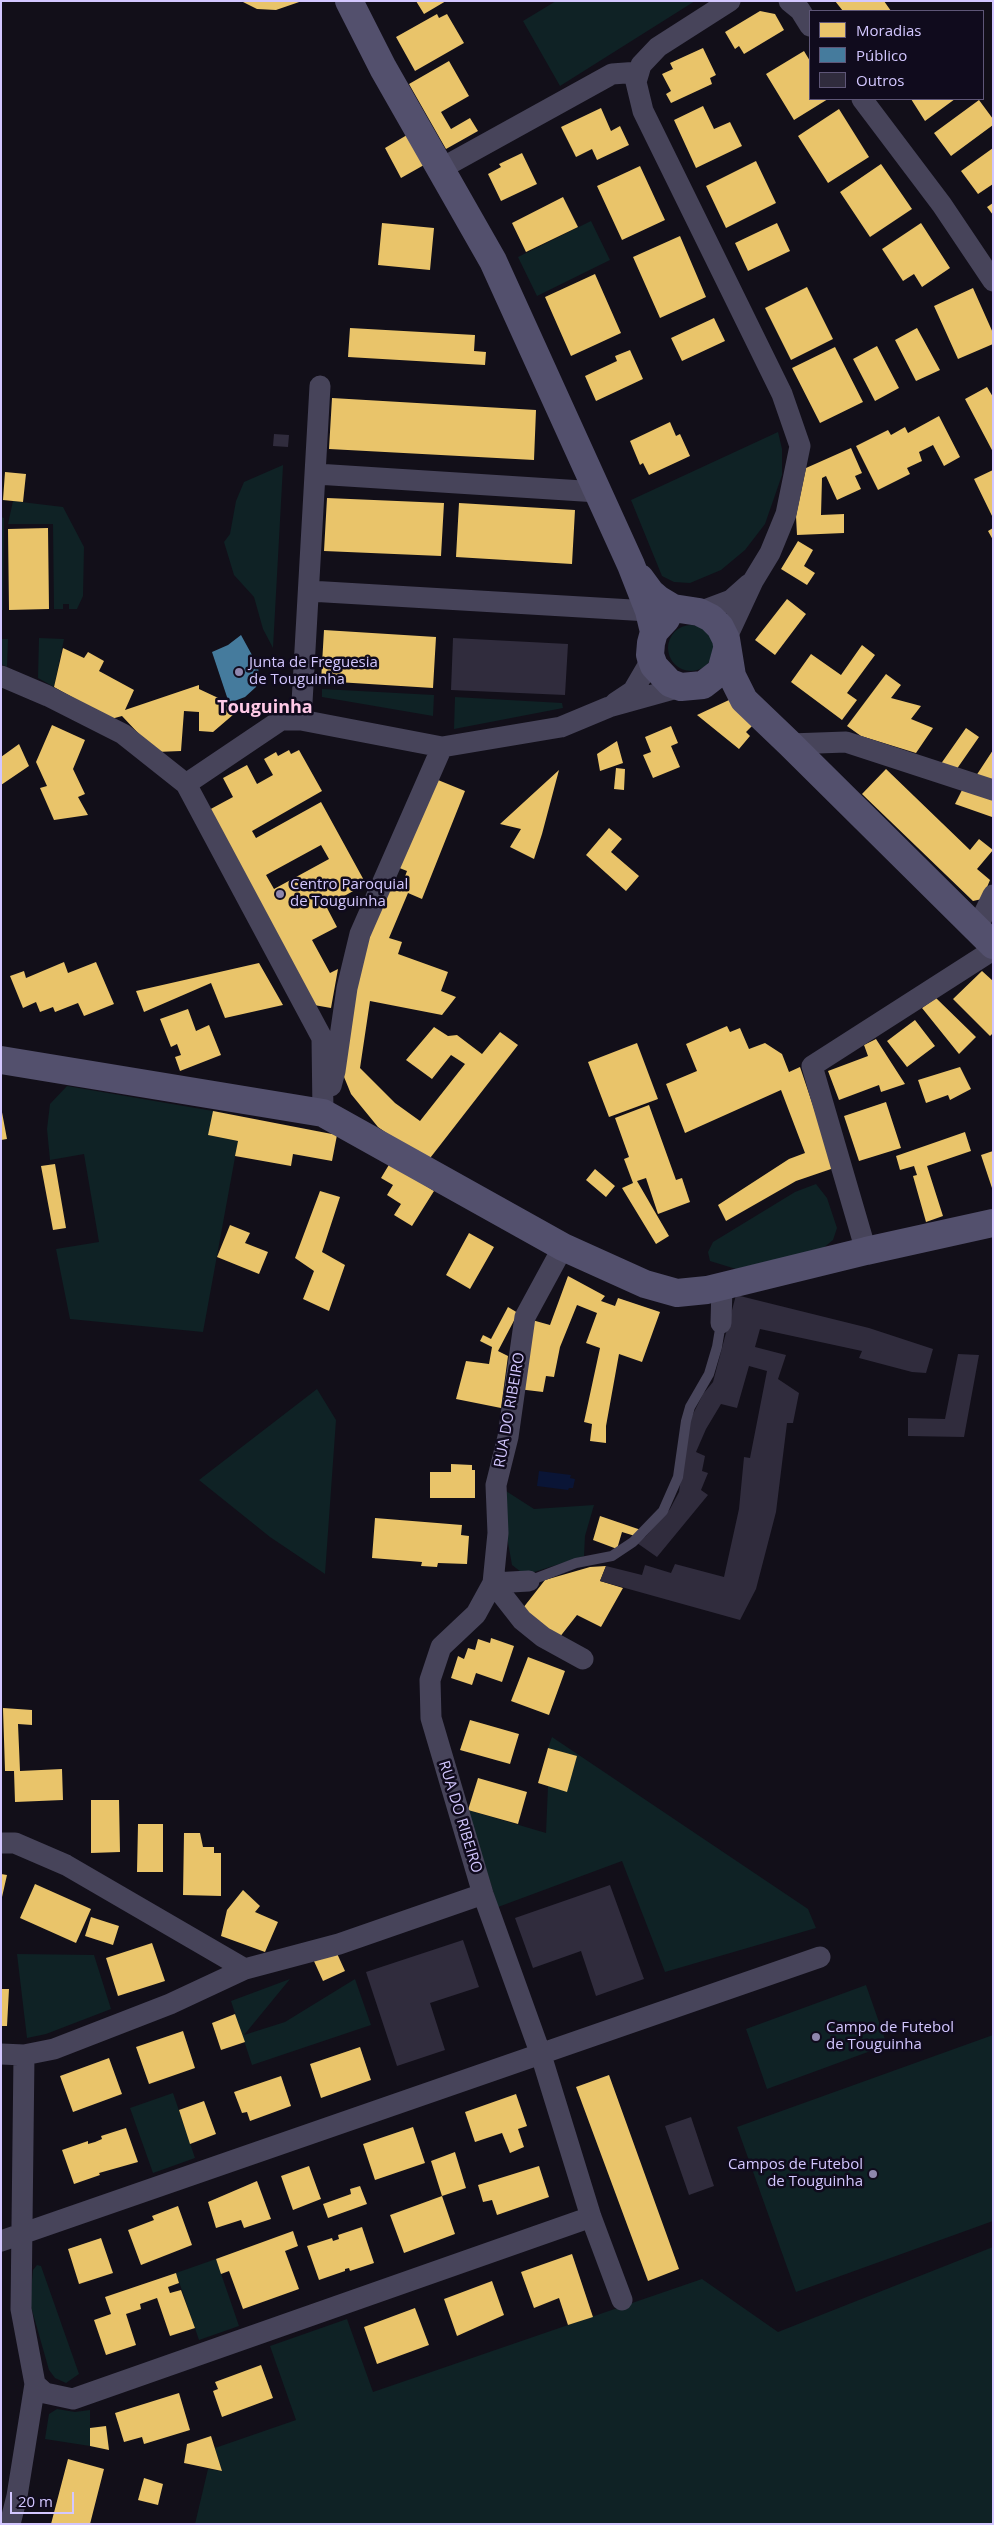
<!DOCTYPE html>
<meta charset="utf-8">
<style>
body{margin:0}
#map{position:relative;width:994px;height:2525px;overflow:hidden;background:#120f19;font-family:"Open Sans",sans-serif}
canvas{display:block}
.frame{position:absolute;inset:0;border:2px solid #d3c7ff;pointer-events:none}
.legend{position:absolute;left:809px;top:10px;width:175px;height:90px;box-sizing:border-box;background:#100b1d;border:1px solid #5e5677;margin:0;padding:6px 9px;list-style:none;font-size:15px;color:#d3c7ff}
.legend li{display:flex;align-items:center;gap:10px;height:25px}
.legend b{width:25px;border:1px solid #5e5677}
.scale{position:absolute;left:10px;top:2492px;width:64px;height:22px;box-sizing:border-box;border:2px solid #d3c7ff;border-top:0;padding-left:6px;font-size:15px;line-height:18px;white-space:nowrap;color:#d3c7ff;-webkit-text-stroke:4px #100b1d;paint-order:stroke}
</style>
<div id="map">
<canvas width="994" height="2525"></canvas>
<div class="frame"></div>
<ul class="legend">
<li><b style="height:14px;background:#e9c46a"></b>Moradias</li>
<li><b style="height:14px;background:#457b9d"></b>Público</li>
<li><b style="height:14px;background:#302c3d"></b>Outros</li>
</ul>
<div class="scale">20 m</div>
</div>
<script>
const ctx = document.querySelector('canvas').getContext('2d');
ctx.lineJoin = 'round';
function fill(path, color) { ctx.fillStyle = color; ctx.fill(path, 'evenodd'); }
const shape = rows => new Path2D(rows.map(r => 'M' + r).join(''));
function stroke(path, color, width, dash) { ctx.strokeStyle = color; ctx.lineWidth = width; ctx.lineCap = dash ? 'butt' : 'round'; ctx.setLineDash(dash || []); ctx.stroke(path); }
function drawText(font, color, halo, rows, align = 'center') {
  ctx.font = font + ' "Open Sans",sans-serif'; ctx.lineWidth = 5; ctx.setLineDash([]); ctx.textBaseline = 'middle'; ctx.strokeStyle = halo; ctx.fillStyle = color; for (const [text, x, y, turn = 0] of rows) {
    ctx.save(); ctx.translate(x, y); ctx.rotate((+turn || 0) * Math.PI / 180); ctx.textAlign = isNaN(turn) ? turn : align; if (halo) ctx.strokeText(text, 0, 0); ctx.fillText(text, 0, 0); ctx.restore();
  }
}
const green = shape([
 [556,1,695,1,560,86,523,21],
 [591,221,610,260,537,296,518,257],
 [778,432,782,449,782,475,765,524,745,550,721,570,690,583,674,582,662,576,631,500],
 [283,465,283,466,273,648,263,629,254,597,234,575,224,542,230,534,236,501,244,482],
 [13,501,63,507,84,547,83,596,77,609,69,609,69,604,63,604,63,609,54,609,53,524,8,524],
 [1,517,4,518,3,610,1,610],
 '668 648a23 23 0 1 1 46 0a23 23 0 1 1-46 0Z',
 [39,638,64,639,54,687,38,678],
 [1,639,8,639,7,667,1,664],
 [322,689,434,695,433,716,322,697],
 [455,697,562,703,563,708,454,729],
 [67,1086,213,1111,209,1135,238,1141,203,1332,70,1319,56,1249,99,1242,84,1154,50,1160,47,1129,50,1104],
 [816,1184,827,1198,837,1228,833,1240,822,1249,736,1269,710,1261,708,1252,713,1242,795,1192],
 [317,1389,336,1420,325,1574,270,1537,199,1480],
 [506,1491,534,1509,594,1505,585,1536,584,1556,525,1575,512,1565,507,1537],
 [552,1737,808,1909,816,1928,665,1972,622,1861,498,1907,468,1810,546,1833,548,1786,576,1756,548,1748],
 [17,1954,94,1955,111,2009,46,2034,27,2038],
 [290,1979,244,2035,285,2022,355,1979,371,2025,252,2065,231,2001],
 [866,1985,887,2045,767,2089,746,2029],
 [993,2035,993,2221,796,2292,737,2127],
 [173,2093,195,2158,153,2173,130,2108],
 [993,2247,993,2524,195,2524,208,2469,222,2471,215,2448,296,2420,270,2346,347,2319,373,2392,702,2279,778,2332],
 [216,2259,239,2326,199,2340,176,2273],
 [37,2265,41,2266,79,2374,66,2383,55,2378,49,2370,30,2303,33,2270],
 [57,2409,75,2412,90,2410,90,2446,45,2439,49,2414]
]);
const water = shape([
 [539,1471,571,1475,570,1478,575,1479,573,1488,569,1488,568,1490,537,1486]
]);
const homes = shape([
 [241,1,302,1,276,10,257,9],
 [416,1,446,1,424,14],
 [835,1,884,1,891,11,843,11],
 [760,11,775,14,784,30,744,54,739,46,735,49,725,32],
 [437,14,439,18,447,14,464,43,415,71,396,37],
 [703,48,716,75,710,78,712,84,671,103,666,94,671,91,662,74,673,69,670,63],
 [804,51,810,61,810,99,828,99,794,120,766,74],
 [449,61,469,96,441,112,451,129,470,118,478,131,446,149,409,84],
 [911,99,955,99,925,121],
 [979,100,993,119,993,125,951,156,934,133],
 [703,106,714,129,730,122,742,146,696,168,674,120],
 [601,108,611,131,620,126,629,145,597,160,592,149,576,157,561,127],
 [839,109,869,157,828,183,798,136],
 [407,135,424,165,401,178,385,148],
 [993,148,993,184,978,194,961,171],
 [522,153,537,184,501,201,488,174,501,167,499,164],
 [756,161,776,203,726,228,706,186],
 [881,164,912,209,870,237,840,192],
 [640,166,665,220,622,240,597,186],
 [563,197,578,227,526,252,512,223],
 [993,203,993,215,987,207],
 [382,223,434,228,430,270,378,265],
 [777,223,790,251,748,271,735,243],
 [921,223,950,268,922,287,914,274,903,281,882,249],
 [680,236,706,297,660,318,633,257],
 [595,274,621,333,571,356,545,297],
 [807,287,833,339,791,360,765,308],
 [973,288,993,333,993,344,958,359,934,306],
 [714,318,725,341,682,361,671,338],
 [350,328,475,335,474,351,486,352,485,365,348,357],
 [917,328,940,370,916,381,895,340],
 [877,346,899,388,875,401,853,359],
 [835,347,863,402,820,423,792,368],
 [630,350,643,379,596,401,585,376,617,361,615,356],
 [987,387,993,397,993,452,965,399],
 [332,398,536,410,534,460,329,449],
 [939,416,960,457,944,466,933,445,919,452,922,461,907,468,910,474,878,490,856,446,888,430,891,435,905,427,908,433],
 [670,422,676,436,680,434,690,456,649,475,643,463,640,465,630,441],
 [851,448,862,473,855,476,861,489,837,500,826,476,822,478,821,515,844,514,844,533,797,535,796,516,806,468],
 [993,470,993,518,974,479],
 [5,472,26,474,23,502,3,500],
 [327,498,444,503,441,556,324,551],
 [459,503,575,510,572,564,456,557],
 [48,528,49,609,9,610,8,529],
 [993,528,993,540,988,531],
 [798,541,813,550,804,566,815,573,807,585,781,569],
 [787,599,806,614,775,655,755,640],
 [324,630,436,637,433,688,321,681],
 [862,645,875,655,847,693,857,700,842,720,791,682,811,654,841,675],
 [63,648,84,658,88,652,104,661,99,671,134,690,125,710,199,685,199,689,229,703,234,714,213,732,199,731,199,712,184,711,181,751,156,752,122,716,111,719,54,687],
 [886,674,901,685,891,698,921,706,911,719,933,728,916,753,861,736,847,726],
 [729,700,755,723,746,732,750,736,739,749,697,715],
 [52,725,85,740,73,769,85,794,78,797,88,815,54,820,40,788,47,786,36,762],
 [671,726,678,743,671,746,680,767,653,778,643,755,651,752,645,737],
 [966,728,979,737,954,773,938,768],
 [617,741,623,763,600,771,597,754],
 [19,744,29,766,1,785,1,757],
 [289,750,291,754,299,750,322,791,252,831,256,838,321,802,366,884,326,906,337,927,312,940,330,973,338,969,331,1008,314,1005,207,811,233,797,223,778,247,765,257,784,273,775,264,759,276,752,278,756],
 [321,845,329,859,274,889,266,875],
 [993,750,993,786,974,779],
 [616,768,625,769,624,790,614,789],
 [886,769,970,850,979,839,993,850,977,869,990,880,982,899,973,901,862,794],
 [559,770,542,834,534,859,510,847,521,829,500,824],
 [438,780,465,791,422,899,408,893,389,938,402,942,398,954,448,972,441,991,456,997,442,1015,370,1001,360,1068,395,1103,420,1121,465,1064,451,1055,432,1079,406,1060,434,1027,448,1036,457,1035,482,1054,500,1032,518,1045,427,1162,378,1127,351,1094,342,1072,359,972,371,932,389,885,400,890,407,871,397,867],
 [963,788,993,797,992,817,955,804],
 [609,828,622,839,611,852,639,876,626,891,586,855],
 [64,962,68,973,96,962,114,1004,84,1016,78,1003,55,1012,53,1007,40,1012,36,1002,23,1008,10,976,24,971,26,978],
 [259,963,283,1005,225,1018,211,983,144,1012,136,991],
 [982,971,993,981,993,1033,990,1036,953,999],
 [936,998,976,1037,959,1054,922,1008],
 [188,1009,196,1031,209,1025,221,1055,180,1071,175,1057,181,1055,177,1044,171,1047,160,1019],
 [915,1020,935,1046,907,1067,887,1041],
 [727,1026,730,1032,740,1028,749,1049,765,1043,782,1054,789,1072,800,1067,834,1168,796,1181,726,1221,718,1205,789,1159,805,1153,781,1090,685,1133,666,1084,697,1071,686,1044],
 [876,1039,905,1084,881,1092,879,1085,839,1100,828,1071,868,1056,864,1045],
 [637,1043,658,1099,609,1117,588,1062],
 [960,1067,971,1089,950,1100,948,1095,926,1103,918,1080],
 [886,1102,901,1148,859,1161,844,1116],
 [649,1105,676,1180,682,1178,690,1202,658,1214,646,1178,637,1181,669,1236,656,1244,622,1188,633,1183,624,1159,629,1157,615,1118],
 [1,1107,7,1139,1,1140],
 [213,1111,337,1135,332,1161,293,1154,291,1166,235,1156,238,1141,208,1135],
 [965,1132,971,1151,927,1166,943,1216,926,1222,913,1176,917,1175,914,1166,900,1170,896,1156],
 [993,1151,993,1187,992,1188,981,1155],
 [390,1163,434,1191,412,1226,394,1215,401,1204,387,1195,393,1185,381,1178],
 [55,1164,66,1228,53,1230,41,1166],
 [595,1169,615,1186,606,1197,586,1180],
 [320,1191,340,1197,322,1252,345,1265,329,1311,303,1299,314,1271,295,1258],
 [230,1225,250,1233,245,1243,268,1252,259,1274,217,1257],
 [469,1233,494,1247,470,1289,446,1275],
 [568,1276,605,1296,601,1301,615,1306,618,1298,660,1312,642,1362,619,1354,606,1426,606,1443,590,1441,592,1424,584,1422,600,1348,586,1343,597,1313,577,1305,560,1347,554,1377,546,1376,543,1392,518,1389,532,1320,550,1325],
 [508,1307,518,1313,498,1351,508,1356,501,1408,456,1399,466,1361,489,1364,492,1347,480,1341,483,1335,491,1339],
 [451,1464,472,1465,472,1470,475,1470,475,1498,430,1498,430,1472,451,1472],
 [600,1516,641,1530,635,1536,622,1532,617,1549,593,1540],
 [375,1518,462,1525,461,1535,469,1536,467,1564,438,1563,437,1567,421,1566,422,1562,372,1558],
 [606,1566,600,1581,623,1588,601,1627,577,1615,559,1638,523,1608,545,1580,590,1567],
 [491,1638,514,1646,502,1682,476,1673,472,1685,451,1678,458,1656,464,1659,468,1648,475,1650,478,1639,490,1643],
 [528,1657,565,1671,549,1715,511,1701],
 [3,1708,32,1710,32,1725,18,1724,20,1771,62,1769,63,1800,15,1802,14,1771,5,1771],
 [470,1720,519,1734,510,1764,460,1750],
 [548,1748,577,1756,567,1792,538,1783],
 [478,1778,527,1792,518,1824,468,1810],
 [91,1800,119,1800,120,1852,91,1853],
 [138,1824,163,1824,163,1872,137,1872],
 [184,1833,200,1833,203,1847,214,1847,214,1853,221,1853,221,1896,183,1895],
 [1,1874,7,1875,2,1897,1,1897],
 [35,1884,91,1909,76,1943,20,1918],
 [243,1890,260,1906,255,1912,278,1922,265,1952,221,1936,227,1910],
 [91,1917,119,1926,113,1945,85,1936],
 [152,1943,165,1981,118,1996,106,1958],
 [335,1949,345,1971,323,1981,313,1959],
 [1,1989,9,1989,7,2026,1,2026],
 [235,2014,245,2042,221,2050,212,2023],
 [183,2031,195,2068,149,2084,136,2047],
 [360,2047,371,2080,321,2098,310,2064],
 [109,2058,122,2094,73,2112,60,2076],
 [609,2075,679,2269,648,2281,576,2087],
 [281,2076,291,2106,250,2121,247,2112,242,2113,234,2092],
 [516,2094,527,2126,518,2129,524,2147,510,2153,502,2133,475,2142,465,2112],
 [204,2101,216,2134,190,2144,179,2110],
 [413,2127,425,2163,375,2180,363,2144],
 [126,2128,138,2162,99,2173,100,2175,74,2184,62,2150,88,2141,88,2144,95,2142,102,2139,101,2136],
 [455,2152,466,2188,442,2196,431,2161],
 [309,2166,321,2199,293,2210,281,2176],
 [539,2166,549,2197,497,2215,492,2200,483,2202,478,2185],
 [257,2181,271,2219,244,2228,241,2220,216,2228,208,2202],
 [360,2186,367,2204,328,2218,323,2204,351,2194,350,2189],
 [442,2196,455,2234,404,2253,390,2215],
 [178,2206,192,2245,141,2265,128,2230,154,2220,152,2216],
 [362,2227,374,2263,350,2271,349,2268,345,2269,345,2271,319,2280,307,2246,332,2238,333,2241,339,2239,338,2235],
 [293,2231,298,2246,285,2251,299,2289,243,2309,229,2271,221,2274,216,2259],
 [101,2238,113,2273,79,2284,68,2249],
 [572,2254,593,2317,568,2325,559,2298,534,2308,521,2272],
 [176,2273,179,2283,168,2287,170,2293,181,2290,195,2328,170,2336,157,2298,140,2304,141,2309,126,2314,136,2345,106,2355,94,2320,111,2314,105,2297],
 [492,2281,504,2315,457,2336,444,2299],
 [415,2308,429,2345,377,2364,364,2327],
 [261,2365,273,2398,222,2417,213,2391,218,2389,215,2382],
 [179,2393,190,2430,144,2444,142,2437,124,2442,115,2413],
 [106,2426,109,2450,90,2446,90,2428],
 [211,2436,222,2471,184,2463,187,2444],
 [68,2459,104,2469,90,2524,51,2524],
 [144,2478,163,2484,158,2505,138,2500]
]);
const public = shape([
 [241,635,258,666,259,679,256,687,245,697,229,703,212,652,228,645]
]);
const building = shape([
 [274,434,289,435,288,447,273,446],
 [453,638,568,644,565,695,451,690],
 [736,1295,869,1328,933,1349,926,1373,912,1372,859,1358,862,1351,760,1329,755,1347,786,1355,778,1379,799,1393,793,1423,787,1423,776,1512,756,1589,740,1620,600,1581,606,1566,642,1575,645,1565,671,1573,675,1564,724,1577,739,1509,744,1457,750,1458,767,1371,749,1366,737,1408,721,1404,706,1429,696,1452,705,1456,702,1471,708,1473,701,1490,708,1495,657,1557,637,1543,646,1536,670,1509,679,1492,689,1422,703,1394,713,1382],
 [958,1354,979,1355,964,1437,908,1436,908,1418,945,1419],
 [610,1885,644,1979,596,1996,581,1951,533,1968,515,1918],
 [463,1940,479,1987,430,2003,445,2050,397,2066,366,1972],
 [691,2117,714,2186,689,2195,665,2126]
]);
const lane = shape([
 [529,1581,576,1563,612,1556,633,1542,663,1511,678,1477,686,1421,690,1407,709,1374,717,1347,721,1323]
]);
const street = shape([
 [789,1,800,10,810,26],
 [862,99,942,205,993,281],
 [442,168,612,74,639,72],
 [316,474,598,492],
 [309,591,649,611],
 [699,612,731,600,749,584],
 [726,639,753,581,770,553,786,514,800,446,782,394,643,111,636,82,641,65,658,47,730,1],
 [1,676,48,696,123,734,186,784,322,1038,323,1113],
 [615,703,633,691,647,667,650,655],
 [301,720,320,386],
 [790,744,846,742,993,790],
 [186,784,281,720,301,720,442,747,561,727,609,707,681,687],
 [977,928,993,895],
 [331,1086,335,1071,347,988,360,934,442,747],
 [563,1247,525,1317,508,1437,496,1485,498,1533,493,1583,476,1614,441,1647,430,1680,431,1718,483,1894,541,2055,591,2217,622,2300],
 [866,1251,812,1066,993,950],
 [721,1323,722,1287],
 [493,1583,522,1620,543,1637,583,1659],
 [493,1583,529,1581],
 [1,1843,15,1843,66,1865,245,1969],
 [1,2054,24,2055,54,2049,170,2004,245,1969,339,1944,483,1894],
 [1,2241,820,1957],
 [35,2384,45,2393,73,2399,591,2217],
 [10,2524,17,2496,35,2384,21,2309,24,2055]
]);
const secondary = shape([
 [349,1,383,68,493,261,631,565,649,611,654,632],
 [640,578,651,593,658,599,673,608,699,612,711,618,720,627,726,639,732,676,744,700,790,744,993,945],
 [666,619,654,632,651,643,650,655,654,666,670,683,681,687,703,685,721,671,727,649],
 [1,1060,323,1113,563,1247,645,1284,677,1293,707,1290,866,1251,993,1223]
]);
const markers = [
 [239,672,5,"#8f87ae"],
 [280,894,5,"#8f87ae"],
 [816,2037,5,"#8f87ae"],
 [873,2174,5,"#8f87ae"]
];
const poiNames = [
 ["Junta de Freguesia",249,663],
 ["de Touguinha",249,680],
 ["Centro Paroquial",290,885],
 ["de Touguinha",290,902],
 ["Campo de Futebol",826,2028],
 ["de Touguinha",826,2045],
 ["Campos de Futebol",863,2165,"right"],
 ["de Touguinha",863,2182,"right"]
];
const streetNames = [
 ["RUA DO RIBEIRO",510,1410,-80],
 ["RUA DO RIBEIRO",460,1817,73]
];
const quarterNames = [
 ["Touguinha",265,708]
];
fill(green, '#0f2225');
fill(water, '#0a1536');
fill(homes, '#e9c46a');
fill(public, '#457b9d');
fill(building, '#302c3d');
stroke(lane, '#47445a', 10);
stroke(street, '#47445a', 21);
stroke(secondary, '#53506d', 28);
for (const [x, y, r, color] of markers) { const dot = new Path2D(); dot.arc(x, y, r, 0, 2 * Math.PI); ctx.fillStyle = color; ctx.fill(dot); stroke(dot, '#100b1d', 2); }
drawText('15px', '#d3c7ff', '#100b1d', poiNames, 'left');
drawText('15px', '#d3c7ff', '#100b1d', streetNames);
drawText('bold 18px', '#ffc9e7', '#100b1d', quarterNames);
</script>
